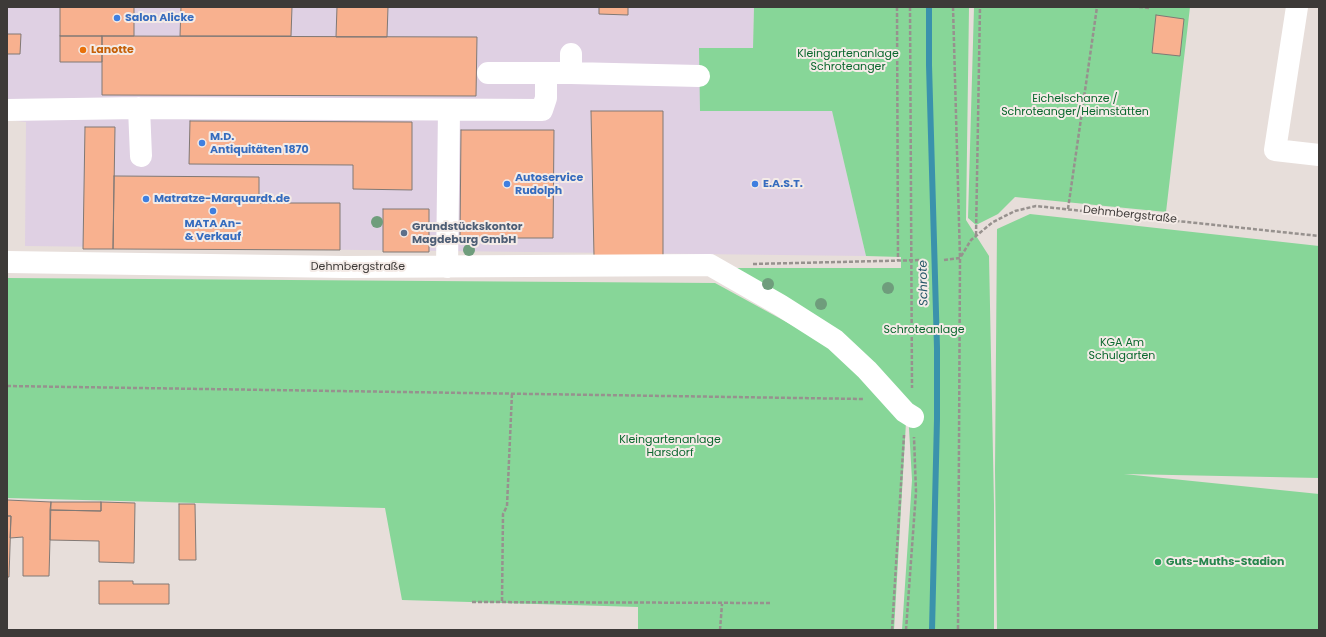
<!DOCTYPE html>
<meta charset="utf-8">
<style>
body{margin:0}
#map{position:relative;width:1326px;height:637px;overflow:hidden;background:#e7deda;font-family:Poppins,sans-serif}
canvas{display:block}
.frame{position:absolute;inset:0;border:8px solid #3d3a38;pointer-events:none}
</style>
<div id="map">
<canvas width="1326" height="637"></canvas>
<div class="frame"></div>
</div>
<script>
const ctx = document.querySelector('canvas').getContext('2d');
ctx.lineJoin = 'round';
function fill(path, color) { ctx.fillStyle = color; ctx.fill(path, 'evenodd'); }
const shape = rows => new Path2D(rows.map(r => 'M' + r).join(''));
function stroke(path, color, width, dash) { ctx.strokeStyle = color; ctx.lineWidth = width; ctx.lineCap = dash ? 'butt' : 'round'; ctx.setLineDash(dash || []); ctx.stroke(path); }
function drawText(font, color, halo, rows, align = 'center') {
  ctx.font = font + ' Poppins,sans-serif'; ctx.lineWidth = 4; ctx.setLineDash([]); ctx.textBaseline = 'middle'; ctx.strokeStyle = halo; ctx.fillStyle = color; for (const [text, x, y, turn = 0] of rows) {
    ctx.save(); ctx.translate(x, y); ctx.rotate((+turn || 0) * Math.PI / 180); ctx.textAlign = isNaN(turn) ? turn : align; if (halo) ctx.strokeText(text, 0, 0); ctx.fillText(text, 0, 0); ctx.restore();
  }
}
const commercial = shape([
 [7,7,754,7,753,48,700,111,832,111,866,256,25,246,26,122,7,120]
]);
const green = shape([
 [754,7,969,7,966,220,989,256,994,505,994,630,902,630,912,480,908,411,729,268,901,268,901,257,866,256,832,111,700,111,699,48,753,48],
 [974,7,1190,7,1166,212,1015,197,998,214,976,225,968,218],
 [1030,214,1319,246,1319,478,1124,474,1319,494,1319,630,997,630,995,470,997,229],
 [7,278,715,283,823,342,906,422,894,630,638,630,638,607,402,600,385,508,7,498]
]);
const stream = shape([
 [929,7,929,65,937,348,937,419,932,630]
]);
const building = shape([
 [60,7,134,7,134,36,60,36,60,7],
 [181,7,292,7,291,36,180,36,181,7],
 [337,7,388,7,387,37,336,37,337,7],
 [599,7,628,7,628,15,599,14,599,7],
 [1156,15,1184,19,1180,56,1152,53,1156,15],
 [7,34,21,34,20,54,7,54,7,34],
 [60,36,102,36,102,62,60,62,60,36],
 [102,36,477,37,476,96,102,95,102,36],
 [591,111,663,111,663,256,594,256,591,111],
 [190,121,412,122,412,190,353,189,353,165,189,164,190,121],
 [85,127,115,127,113,249,83,249,85,127],
 [461,130,554,130,553,238,460,238,461,130],
 [114,176,259,177,259,203,340,203,340,250,113,249,114,176],
 [383,209,429,209,429,252,383,252,383,209],
 [7,500,51,502,49,576,23,576,23,537,10,538,11,516,7,516,7,500],
 [51,502,101,502,101,511,50,510,51,502],
 [101,502,135,503,134,563,99,562,99,541,50,540,50,510,101,511,101,502],
 [179,504,195,504,196,560,179,560,179,504],
 [7,516,11,516,9,577,7,577,7,516],
 [99,581,133,581,133,584,169,584,169,604,99,604,99,581]
]);
const path = shape([
 [897,7,898,261],
 [910,7,912,388],
 [953,7,960,258,958,630],
 [1139,7,1150,8],
 [1068,209,1097,7],
 [976,235,980,7],
 [944,260,960,258,971,240,993,222,1015,211,1036,206,1319,236],
 [753,264,923,260],
 [7,386,864,399],
 [502,601,503,514,507,506,512,393],
 [472,602,771,603],
 [720,630,722,604],
 [892,630,904,435],
 [906,630,916,492,914,437]
]);
const minor = shape([
 [1297,7,1275,150,1319,155],
 [488,73,546,73],
 [571,73,699,76],
 [139,108,141,156],
 [7,110,139,108,542,110,546,98,546,73,571,73,571,54],
 [7,262,345,267,710,265,780,305,835,340,867,370,905,412,913,417],
 [447,267,449,110]
]);
const trees = [
 [377,222],
 [469,250],
 [768,284],
 [888,288],
 [821,304]
];
const markers = [
 [117,18,4,"#3f7fe0"],
 [83,50,4,"#e8710a"],
 [202,143,4,"#3f7fe0"],
 [507,184,4,"#3f7fe0"],
 [755,184,4,"#3f7fe0"],
 [146,199,4,"#3f7fe0"],
 [213,211,4,"#3f7fe0"],
 [404,233,4,"#5c6f8a"],
 [1158,562,4,"#2e9e5b"]
];
const shopNames = [
 ["Salon Alicke",125,18],
 ["M.D.",210,137],
 ["Antiquitäten 1870",210,150],
 ["Autoservice",515,178],
 ["Rudolph",515,191],
 ["E.A.S.T.",763,184],
 ["Matratze-Marquardt.de",154,199],
 ["MATA An-",213,224,"center"],
 ["& Verkauf",213,237,"center"]
];
const foodNames = [
 ["Lanotte",91,50]
];
const parkNames = [
 ["Kleingartenanlage",848,54],
 ["Schroteanger",848,67],
 ["Eichelschanze /",1075,99],
 ["Schroteanger/Heimstätten",1075,112],
 ["Schroteanlage",924,330],
 ["KGA Am",1122,343],
 ["Schulgarten",1122,356],
 ["Kleingartenanlage",670,440],
 ["Harsdorf",670,453]
];
const streetNames = [
 ["Dehmbergstraße",1130,215,6],
 ["Dehmbergstraße",358,267]
];
const serviceNames = [
 ["Grundstückskontor",412,227],
 ["Magdeburg GmbH",412,240]
];
const leisureNames = [
 ["Guts-Muths-Stadion",1166,562]
];
const waterNames = [
 ["Schrote",924,283,-91]
];
fill(commercial, '#dfd0e3');
fill(green, '#87d698');
stroke(stream, '#3a92ac', 6);
fill(building, '#f8b18f');
stroke(building, '#817975', 1);
stroke(path, '#97918e', 2.5, [4, 2]);
stroke(minor, '#fff', 22);
ctx.fillStyle = '#6f9d7c';
for (const [x, y] of trees) { ctx.beginPath(); ctx.arc(x, y, 6, 0, 2 * Math.PI); ctx.fill(); }
for (const [x, y, r, color] of markers) { const dot = new Path2D(); dot.arc(x, y, r, 0, 2 * Math.PI); ctx.fillStyle = color; ctx.fill(dot); stroke(dot, '#f4ebe7', 1.5); }
drawText('bold 11px', '#366cbe', '#f4ebe7', shopNames, 'left');
drawText('bold 11px', '#c56008', '#f4ebe7', foodNames, 'left');
drawText('11px', '#0c682f', '#f4ebe7', parkNames);
drawText('11px', '#3d3a38', '#f4ebe7', streetNames);
drawText('bold 11px', '#4e5e75', '#f4ebe7', serviceNames, 'left');
drawText('bold 11px', '#27864d', '#f4ebe7', leisureNames, 'left');
drawText('italic 12px', '#275869', '#f4ebe7', waterNames);
</script>
